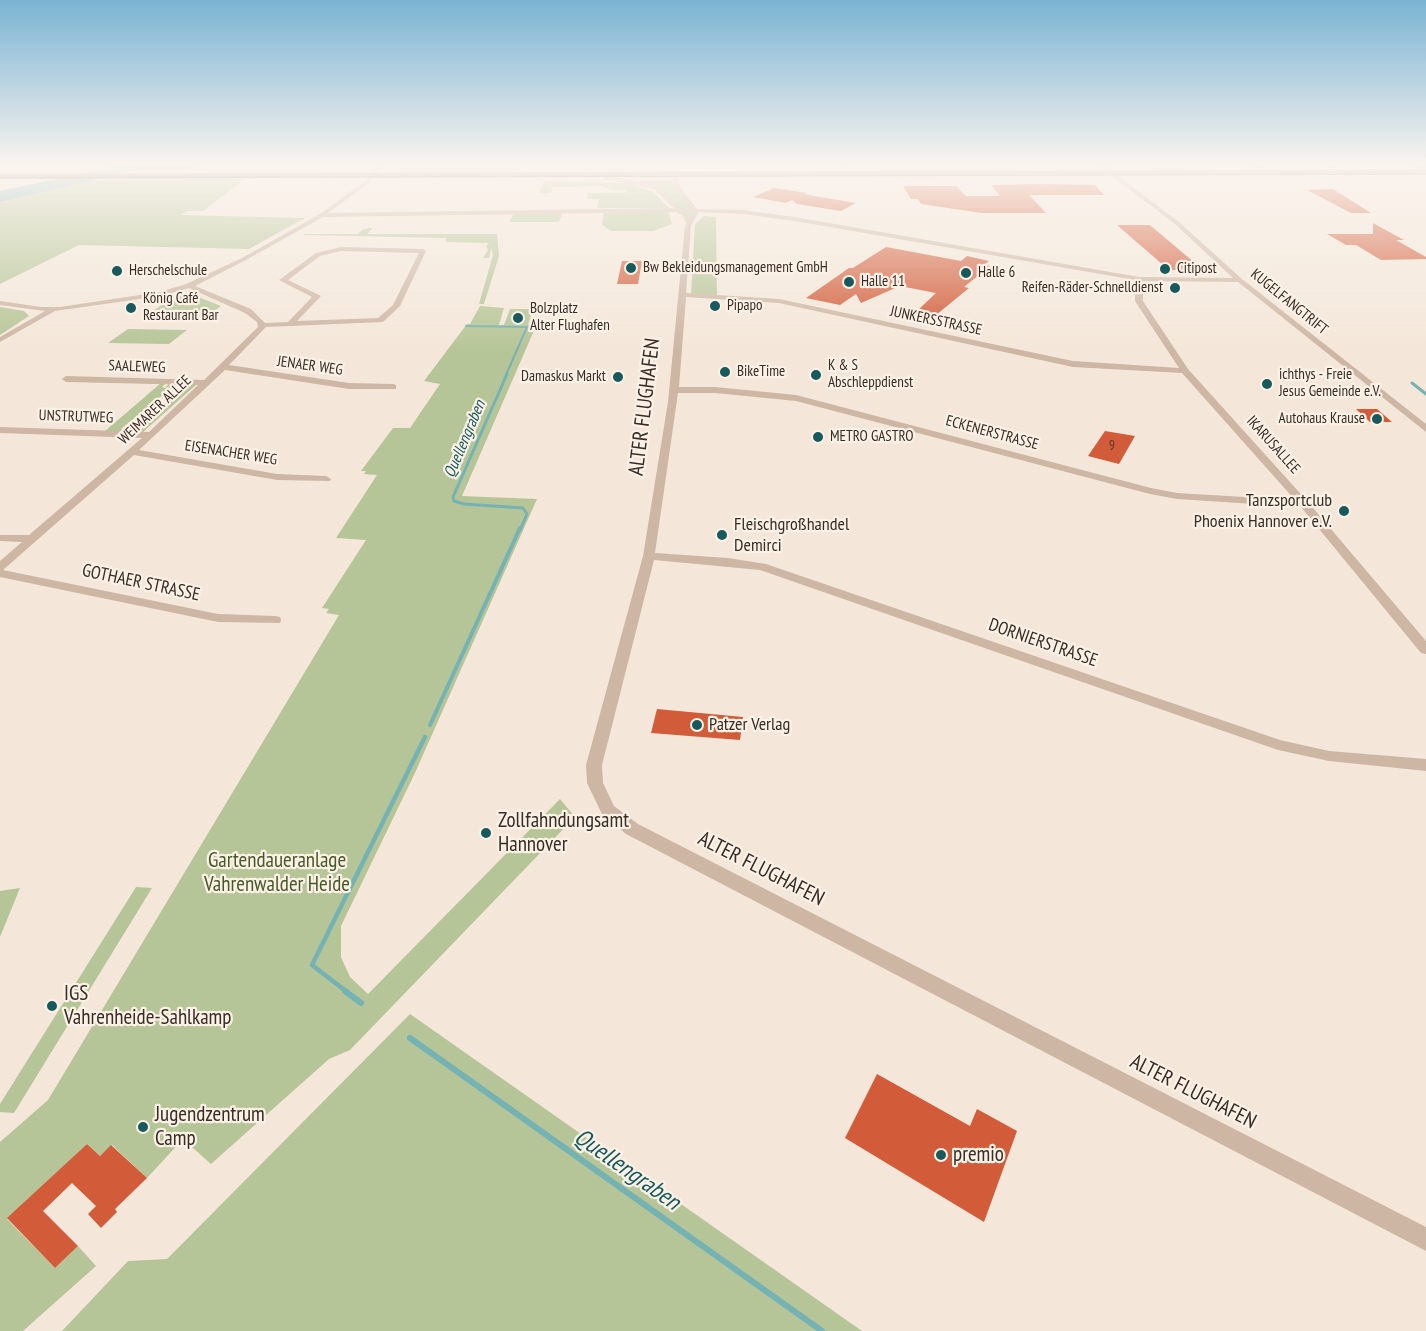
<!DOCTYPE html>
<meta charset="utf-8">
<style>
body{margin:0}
canvas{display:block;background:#f4e7d9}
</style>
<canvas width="1426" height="1331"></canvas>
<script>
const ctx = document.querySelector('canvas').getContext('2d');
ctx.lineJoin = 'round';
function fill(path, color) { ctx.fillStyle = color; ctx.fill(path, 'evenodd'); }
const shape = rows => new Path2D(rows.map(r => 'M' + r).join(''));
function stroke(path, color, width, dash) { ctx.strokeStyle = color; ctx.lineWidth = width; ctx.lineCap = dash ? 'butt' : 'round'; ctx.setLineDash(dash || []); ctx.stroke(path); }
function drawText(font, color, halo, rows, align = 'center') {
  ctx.font = font + ' "PT Sans Narrow",sans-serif'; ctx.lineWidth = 4.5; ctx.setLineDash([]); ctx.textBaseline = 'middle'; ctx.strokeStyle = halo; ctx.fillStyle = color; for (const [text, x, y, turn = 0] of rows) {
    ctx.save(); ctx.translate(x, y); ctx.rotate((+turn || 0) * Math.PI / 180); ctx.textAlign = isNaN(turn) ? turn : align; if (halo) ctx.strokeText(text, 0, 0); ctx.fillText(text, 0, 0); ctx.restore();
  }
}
const green = shape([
 [245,179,203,211,187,211,181,215,305,218,249,249,79,245,0,284,0,202,92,180],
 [675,180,696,211,688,226,679,210,656,188,628,181],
 [544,181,626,183,652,191,669,208,597,208,599,199,587,199,588,193,625,193,626,190,612,190,602,186,553,187,550,193,539,193],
 [668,211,672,224,653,231,611,231,602,225,604,212],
 [514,213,562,213,559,222,509,222],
 [704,216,716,217,717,296,691,295,695,224],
 [369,228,373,228,367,234,497,234,499,256,484,304,479,304,493,255,491,248,489,258,483,258,488,250,486,246,489,243,446,242,446,238,303,235,304,234,358,234,362,230],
 [188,295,196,296,221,306,209,315,150,313,172,298],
 [480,306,504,308,499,325,504,325,510,309,533,309,528,325,536,326,462,496,537,499,414,775,341,926,341,957,350,977,368,994,560,799,575,817,350,1050,329,1059,211,1164,183,1139,147,1178,112,1145,100,1156,87,1144,7,1219,55,1268,78,1246,96,1266,23,1331,0,1331,0,1142,48,1100,339,615,326,613,329,609,322,608,366,540,336,538,377,475,364,474,366,471,361,471,393,428,410,428,440,384,424,381,467,324,470,324],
 [0,307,24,311,29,316,0,335],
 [128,329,187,330,169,344,108,343],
 [161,383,166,383,162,387,165,388,169,384,197,384,143,432,105,431],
 [175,385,185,386,133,430,121,429],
 [136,887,152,888,14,1113,0,1112,0,1104],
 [20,888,0,937,0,891],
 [410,1014,862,1331,62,1331,128,1261,167,1259]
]);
const water = shape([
 [125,164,198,164,190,169,140,169,0,202,0,191]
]);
const streamFar4 = shape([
 [466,326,527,327,506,375]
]);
const streamFar3 = shape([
 [507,374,453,497,454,501,464,504,523,508,527,514,520,530],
 [1412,383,1426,394]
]);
const streamFar2 = shape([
 [430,725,520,528]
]);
const streamFar1 = shape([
 [347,992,312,965,425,737]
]);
const stream = shape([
 [345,991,361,1003],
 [410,1038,822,1331]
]);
const building = shape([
 [1041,184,1095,185,1104,195,1029,195,1046,213,982,213,921,204,918,199,911,199,903,186,956,186,966,196,1000,196,991,185],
 [774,188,807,193,803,194,856,203,841,211,797,204,792,200,786,203,753,197],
 [1333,189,1371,213,1351,213,1307,190],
 [1373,223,1404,240,1396,240,1426,257,1426,259,1381,260,1356,245,1346,245,1327,234,1373,234],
 [1117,225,1150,225,1203,270,1169,270],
 [886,247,961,261,967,256,989,261,984,265,990,266,964,287,969,288,936,315,917,311,936,293,900,286,861,303,856,294,840,305,806,298,849,268,853,268],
 [622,261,642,261,638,284,617,284],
 [1356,409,1377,409,1392,422,1370,422],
 [1105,431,1135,436,1119,464,1088,456],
 [657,709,743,717,740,740,651,733],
 [877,1074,970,1126,977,1109,1017,1131,984,1222,845,1138],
 [87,1144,100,1156,111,1145,147,1178,115,1209,117,1212,101,1228,88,1214,96,1206,72,1183,43,1211,78,1246,55,1268,7,1218]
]);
const minor = shape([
 [380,164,385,164,369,183,328,213,674,208,654,189,604,179,606,176,635,180,658,187,680,208,691,209,675,189,672,178,675,176,678,178,681,189,697,209,743,210,795,217,1139,277,1233,278,1175,224,1096,164,1102,164,1179,222,1242,279,1426,424,1426,432,1238,282,1143,281,1143,301,1188,369,1308,502,1426,641,1426,654,1421,653,1301,507,1177,499,1150,494,796,401,715,393,678,393,655,553,728,558,766,564,1280,740,1329,751,1426,759,1426,771,1329,761,1278,750,760,570,654,560,602,765,603,783,614,806,638,824,1426,1227,1426,1251,626,834,602,814,587,783,586,765,643,556,668,402,685,226,692,212,683,212,681,215,677,212,323,217,246,260,195,286,251,309,265,323,288,322,312,297,279,280,316,253,341,247,423,249,426,251,400,306,383,322,266,327,229,365,349,383,393,384,396,385,396,389,349,389,225,370,139,450,277,474,326,476,331,479,330,481,277,480,134,455,3,570,218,614,275,616,280,617,281,620,280,623,218,622,0,577,0,561,22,542,0,541,0,535,29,535,142,438,0,433,0,427,149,432,198,385,66,382,62,379,66,376,204,380,258,327,257,322,245,313,189,288,161,296,55,311,0,342,0,337,45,311,0,305,0,301,41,307,60,307,160,292,186,284,242,258,320,214,365,181,380,164],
 [698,212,743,214,795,221,1135,280,1135,301,1179,368,1073,361,779,299,686,293,691,226,698,212],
 [341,251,419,253,393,305,378,318,297,321,321,296,288,280,320,256,341,251],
 [686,297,779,303,1073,367,1182,373,1295,500,1177,493,1151,488,796,395,715,387,679,387,686,297],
 [840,164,844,164,848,174,844,174,840,164],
 [1250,164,1256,164,1269,171,1264,172,1250,164],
 [1323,164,1329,164,1352,175,1347,176,1323,164],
 [1405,164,1426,167,1426,171,1406,165,1405,164]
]);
const major = shape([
 [1426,169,1426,173,0,178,0,174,1426,169]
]);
const tram = shape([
 [0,178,1426,174]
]);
const markers = [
 [631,268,6,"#175a5e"],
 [1165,269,6,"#175a5e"],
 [117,271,6,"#175a5e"],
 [966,273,6,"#175a5e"],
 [849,282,6,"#175a5e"],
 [1175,288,6,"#175a5e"],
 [715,306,6,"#175a5e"],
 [131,308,6,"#175a5e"],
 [518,318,6,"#175a5e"],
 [725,372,6,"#175a5e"],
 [816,375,6,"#175a5e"],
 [618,377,6,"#175a5e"],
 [1267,384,6,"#175a5e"],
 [1377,419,6,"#175a5e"],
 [818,437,6,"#175a5e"],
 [1344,511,6,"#175a5e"],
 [722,535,6,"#175a5e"],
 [697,725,6,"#175a5e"],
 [486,833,6,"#175a5e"],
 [52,1006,6,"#175a5e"],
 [143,1127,6,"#175a5e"],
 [941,1155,6,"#175a5e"]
];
const farNumbernames = [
 ["9",1112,446]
];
const farPoinames = [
 ["Bw Bekleidungsmanagement GmbH",643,268],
 ["Citipost",1177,269],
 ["Herschelschule",129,271],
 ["Halle 6",978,273],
 ["Halle 11",861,282],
 ["Reifen-Räder-Schnelldienst",1163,288,"right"],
 ["König Café",143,299],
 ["Restaurant Bar",143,316],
 ["Pipapo",727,306],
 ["Bolzplatz",530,309],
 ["Alter Flughafen",530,326],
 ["K & S",828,366],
 ["Abschleppdienst",828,383],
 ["BikeTime",737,372],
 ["ichthys - Freie",1279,375],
 ["Jesus Gemeinde e.V.",1279,392],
 ["Damaskus Markt",606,377,"right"],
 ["Autohaus Krause",1365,419,"right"],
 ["METRO GASTRO",830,437]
];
const farStreetnames = [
 ["KUGELFANGTRIFT",1289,302,39],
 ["JUNKERSSTRASSE",936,321,12],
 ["JENAER WEG",310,366,8],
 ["SAALEWEG",137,367,2],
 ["WEIMARER ALLEE",155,410,-43],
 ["UNSTRUTWEG",76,417,2],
 ["ECKENERSTRASSE",992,433,15],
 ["IKARUSALLEE",1273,445,48],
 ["EISENACHER WEG",231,453,9]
];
const farWaternames = [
 ["Quellengraben",465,439,-67]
];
const poiNames = [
 ["Tanzsportclub",1332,501,"right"],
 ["Phoenix Hannover e.V.",1332,522,"right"],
 ["Fleischgroßhandel",734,525],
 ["Demirci",734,546],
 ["Patzer Verlag",709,725]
];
const streetNames = [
 ["GOTHAER STRASSE",141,583,12],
 ["DORNIERSTRASSE",1043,643,19]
];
const nearStreetnames = [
 ["ALTER FLUGHAFEN",645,407,-83],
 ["ALTER FLUGHAFEN",761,869,27],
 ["ALTER FLUGHAFEN",1193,1092,27]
];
const nearPoinames = [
 ["Zollfahndungsamt",498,821],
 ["Hannover",498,845],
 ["IGS",64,994],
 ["Vahrenheide-Sahlkamp",64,1018],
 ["Jugendzentrum",155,1115],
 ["Camp",155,1139],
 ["premio",953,1155]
];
const nearParknames = [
 ["Gartendaueranlage",277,861],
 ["Vahrenwalder Heide",277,885]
];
const nearWaternames = [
 ["Quellengraben",627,1170,35]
];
fill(green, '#b6c597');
fill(water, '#75b2b4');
stroke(streamFar4, '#75b2b4', 2);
stroke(streamFar3, '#75b2b4', 3);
stroke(streamFar2, '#75b2b4', 4);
stroke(streamFar1, '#75b2b4', 4.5);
stroke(stream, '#75b2b4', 6);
fill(building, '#d25c39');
fill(minor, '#cdb6a4');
fill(major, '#7b6256');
stroke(tram, '#382c26', 1.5);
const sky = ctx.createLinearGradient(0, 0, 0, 350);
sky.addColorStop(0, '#7ab3d3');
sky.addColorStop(0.47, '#faf4ee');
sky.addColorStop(1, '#faf4ee00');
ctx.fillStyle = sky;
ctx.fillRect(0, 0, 1426, 350);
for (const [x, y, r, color] of markers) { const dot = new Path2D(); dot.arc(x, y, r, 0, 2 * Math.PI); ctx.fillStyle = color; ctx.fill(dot); stroke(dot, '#fbf1e6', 2); }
drawText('14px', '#5e382b', null, farNumbernames);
drawText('15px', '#382c26', '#fbf1e6', farPoinames, 'left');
drawText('15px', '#382c26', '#fbf1e6', farStreetnames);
drawText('italic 16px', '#175a5e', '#fbf1e6', farWaternames);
drawText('18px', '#382c26', '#fbf1e6', poiNames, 'left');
drawText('18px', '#382c26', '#fbf1e6', streetNames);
drawText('21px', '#382c26', '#fbf1e6', nearStreetnames);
drawText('21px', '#382c26', '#fbf1e6', nearPoinames, 'left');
drawText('21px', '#475927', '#fbf1e6', nearParknames);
drawText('italic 24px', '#175a5e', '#fbf1e6', nearWaternames);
</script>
